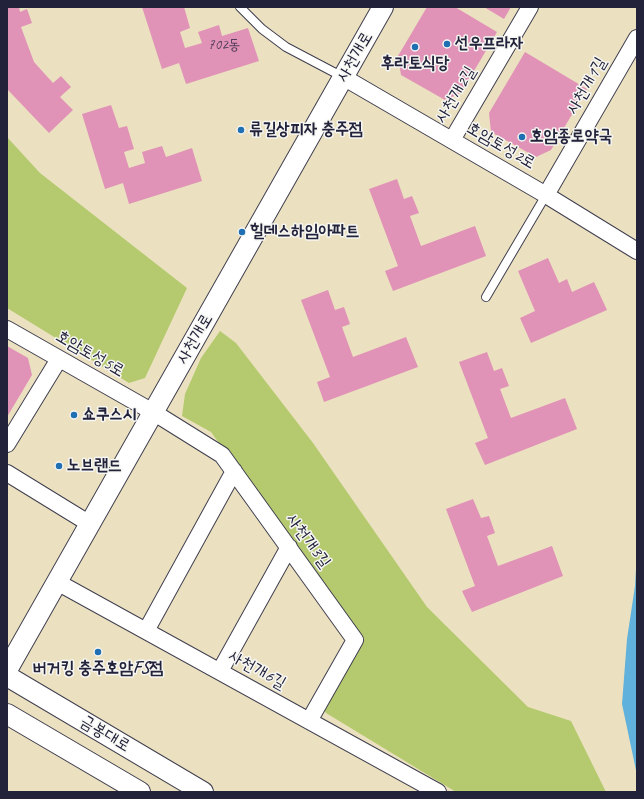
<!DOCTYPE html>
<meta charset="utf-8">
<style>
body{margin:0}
#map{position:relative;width:644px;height:799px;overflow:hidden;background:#ebe1c0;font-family:Caveat,sans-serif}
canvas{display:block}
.frame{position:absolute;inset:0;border:8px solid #22223b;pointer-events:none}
</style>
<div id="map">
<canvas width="644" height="799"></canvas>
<div class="frame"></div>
</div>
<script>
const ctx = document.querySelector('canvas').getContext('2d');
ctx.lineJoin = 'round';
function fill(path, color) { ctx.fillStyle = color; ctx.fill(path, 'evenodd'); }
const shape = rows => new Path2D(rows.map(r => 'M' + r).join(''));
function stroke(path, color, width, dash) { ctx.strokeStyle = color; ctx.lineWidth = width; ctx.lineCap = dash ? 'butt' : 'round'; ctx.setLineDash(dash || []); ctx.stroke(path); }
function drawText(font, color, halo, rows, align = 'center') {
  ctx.font = font + ' Caveat,"Poor Story",sans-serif'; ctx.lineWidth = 3; ctx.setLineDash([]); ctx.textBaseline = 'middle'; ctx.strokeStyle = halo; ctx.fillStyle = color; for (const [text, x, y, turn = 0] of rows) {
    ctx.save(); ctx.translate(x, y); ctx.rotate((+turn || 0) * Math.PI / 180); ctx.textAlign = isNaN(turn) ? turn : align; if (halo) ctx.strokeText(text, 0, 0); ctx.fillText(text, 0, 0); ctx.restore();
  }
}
const green = shape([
 [7,137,40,173,187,288,145,378,129,383,7,308],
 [220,331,236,343,313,443,427,607,528,707,571,721,606,792,456,792,326,713,324,710,360,640,211,432,182,416,185,394,201,358]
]);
const water = shape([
 [637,552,637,775,622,704,627,639,635,586]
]);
const building = shape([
 [7,7,19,7,20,12,27,9,32,23,21,27,34,62,53,83,61,76,71,87,60,97,73,110,49,133,7,89],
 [142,7,184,7,190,28,180,32,185,48,202,43,198,32,219,25,222,36,248,28,259,61,186,84,179,63,162,69],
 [427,7,455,7,497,32,461,93,445,100,401,75,398,56],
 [484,7,511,7,504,19],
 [525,52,587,89,551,150,536,157,491,132,489,113],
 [111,105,119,128,127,126,134,149,124,152,129,168,145,163,142,152,162,146,166,157,192,148,202,181,129,204,123,183,105,189,82,114],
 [397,179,404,199,412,196,419,213,410,216,421,246,475,226,486,256,393,291,385,271,398,266,369,189],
 [548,258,559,283,567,279,572,292,594,282,607,310,531,343,520,318,535,311,518,271],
 [328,290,335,310,344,307,350,324,342,327,353,357,406,337,418,367,324,402,317,382,330,377,301,300],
 [7,346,28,358,32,375,7,417],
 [487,352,494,371,502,368,509,386,500,389,511,418,565,398,577,429,485,465,475,443,488,438,459,362],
 [473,499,481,518,489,516,495,533,487,536,498,566,552,546,563,576,472,612,462,591,475,586,446,509]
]);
const service = shape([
 [240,7,262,29,286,47,343,77],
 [486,297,546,195]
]);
const minor = shape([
 [343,77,546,195,637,251],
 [452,140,530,7],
 [546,195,637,38],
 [7,329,153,412,222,455,355,640,309,721],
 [7,444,59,359],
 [7,473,90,524],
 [57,582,438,792],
 [146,631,234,471],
 [220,671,289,547]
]);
const tertiary = shape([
 [7,670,383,7],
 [7,676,203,792],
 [7,714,140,792]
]);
const markers = [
 [447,44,4,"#1f6fb2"],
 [415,47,4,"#1f6fb2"],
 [241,130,4,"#1f6fb2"],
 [522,137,4,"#1f6fb2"],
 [242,232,4,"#1f6fb2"],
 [74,415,4,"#1f6fb2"],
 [59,466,4,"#1f6fb2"],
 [98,652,4,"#1f6fb2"]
];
const numberNames = [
 ["702동",224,45]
];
const poiNames = [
 ["선우프라자",455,44],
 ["후라토식당",415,64,"center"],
 ["류길상피자 충주점",249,130],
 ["호암종로약국",530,137],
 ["힐데스하임아파트",250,232],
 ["쇼쿠스시",82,415],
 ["노브랜드",67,466],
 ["버거킹 충주호암FS점",98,669,"center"]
];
const streetNames = [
 ["사천개로",355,57,-60],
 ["사천개1길",587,86,-60],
 ["사천개2길",456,95,-59],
 ["호암토성2로",501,146,30],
 ["사천개로",195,339,-60],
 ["호암토성5로",90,354,30],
 ["사천개3길",308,541,54],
 ["사천개6길",257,670,29],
 ["금봉대로",105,734,31]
];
fill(green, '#b5ca6e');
fill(water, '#60b1db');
fill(building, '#e192b7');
stroke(service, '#403f4f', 10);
stroke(minor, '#403f4f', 18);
stroke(tertiary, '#403f4f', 22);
stroke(service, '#fff', 8);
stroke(minor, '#fff', 16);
stroke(tertiary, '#fff', 20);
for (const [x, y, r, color] of markers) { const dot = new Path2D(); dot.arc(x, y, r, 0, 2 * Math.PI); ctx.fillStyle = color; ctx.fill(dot); stroke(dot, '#f6f6f2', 1.5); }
drawText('15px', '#523e5a', null, numberNames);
drawText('bold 17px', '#22223b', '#f6f6f2', poiNames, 'left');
drawText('17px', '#22223b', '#f6f6f2', streetNames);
</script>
